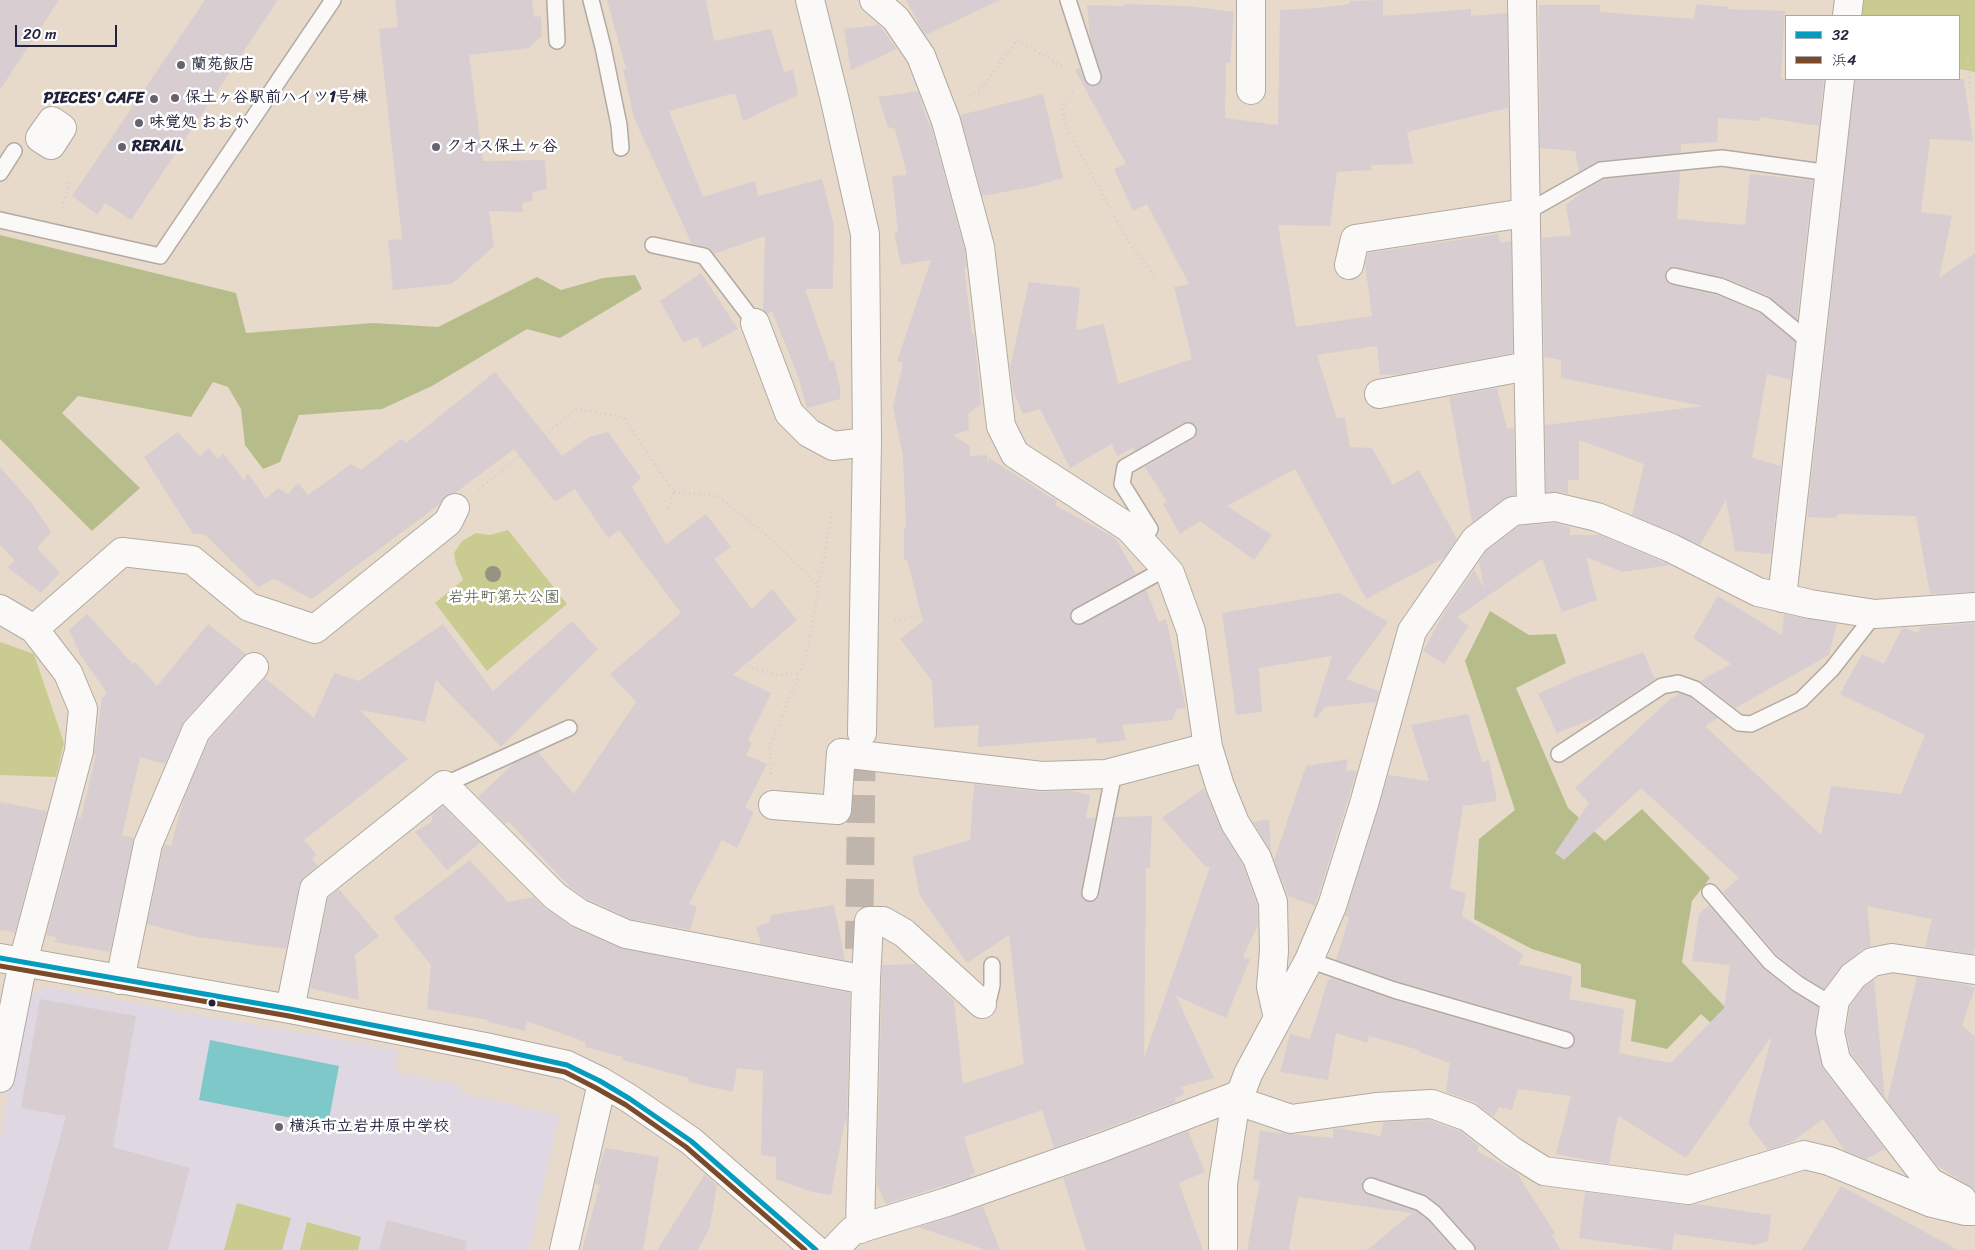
<!DOCTYPE html>
<meta charset="utf-8">
<style>
body{margin:0}
#map{position:relative;width:1975px;height:1250px;overflow:hidden;background:#e7daca;font-family:Sriracha,"Klee One",sans-serif}
canvas{display:block}
.legend{position:absolute;left:1785px;top:15px;width:175px;height:65px;box-sizing:border-box;background:#fff;border:1px solid #a7a7b1;margin:0;padding:6px 9px;list-style:none;font-size:15px;color:#22223b}
.legend li{display:flex;align-items:center;gap:10px;height:25px}
.legend b{width:25px;border:1px solid #a7a7b1}
.scale{position:absolute;left:15px;top:25px;width:102px;height:22px;box-sizing:border-box;border:2px solid #22223b;border-top:0;padding-left:6px;font-size:15px;line-height:18px;white-space:nowrap;color:#22223b;-webkit-text-stroke:4px #fff;paint-order:stroke}
</style>
<div id="map">
<canvas width="1975" height="1250"></canvas>
<ul class="legend">
<li><b style="height:6px;background:#039cbf"></b>32</li>
<li><b style="height:6px;background:#7a4b2a"></b>浜4</li>
</ul>
<div class="scale">20 m</div>
</div>
<script>
const ctx = document.querySelector('canvas').getContext('2d');
ctx.lineJoin = 'round';
function fill(path, color) { ctx.fillStyle = color; ctx.fill(path, 'evenodd'); }
const shape = rows => new Path2D(rows.map(r => 'M' + r).join(''));
function stroke(path, color, width, dash) { ctx.strokeStyle = color; ctx.lineWidth = width; ctx.lineCap = dash ? 'butt' : 'round'; ctx.setLineDash(dash || []); ctx.stroke(path); }
function drawText(font, color, halo, rows, align = 'center') {
  ctx.font = font + ' Sriracha,"Klee One",sans-serif'; ctx.lineWidth = 5; ctx.setLineDash([]); ctx.textBaseline = 'middle'; ctx.strokeStyle = halo; ctx.fillStyle = color; for (const [text, x, y, turn = 0] of rows) {
    ctx.save(); ctx.translate(x, y); ctx.rotate((+turn || 0) * Math.PI / 180); ctx.textAlign = isNaN(turn) ? turn : align; if (halo) ctx.strokeText(text, 0, 0); ctx.fillText(text, 0, 0); ctx.restore();
  }
}
const built = shape([
 [45,987,398,1050,396,1072,462,1085,462,1093,559,1115,529,1250,0,1250,0,1138,26,998]
]);
const green = shape([
 [1860,0,1975,0,1975,72,1959,69,1959,16,1858,16],
 [508,530,567,604,487,671,435,603,463,580,456,564,454,553,462,541,476,533,490,535],
 [0,642,34,654,64,743,56,777,0,775],
 [237,1203,291,1218,282,1250,224,1250],
 [307,1222,361,1237,358,1250,300,1250]
]);
const forest = shape([
 [0,235,236,293,246,333,373,323,438,327,537,277,561,290,603,278,635,275,642,289,560,338,527,329,432,386,382,409,299,415,280,462,263,469,245,445,241,409,228,387,213,382,191,417,78,396,62,413,140,488,92,531,0,439],
 [1490,611,1529,635,1556,634,1566,663,1516,688,1568,808,1605,841,1642,809,1710,878,1692,901,1682,962,1763,1047,1749,1058,1701,1014,1667,1049,1631,1041,1636,1000,1581,987,1581,964,1532,949,1474,919,1479,839,1515,810,1465,661]
]);
const water = shape([
 [210,1040,339,1066,328,1125,199,1100]
]);
const building = shape([
 [0,0,59,0,0,90],
 [205,0,278,0,131,220,105,203,98,215,72,196],
 [395,0,532,0,534,17,541,16,542,36,529,48,469,55,483,161,545,160,547,189,532,192,533,200,522,203,523,212,489,211,494,246,452,284,393,290,388,240,402,239,379,29,398,27],
 [607,0,706,0,714,41,771,29,784,72,793,70,798,95,743,121,735,93,669,111,703,197,755,181,758,196,822,179,834,226,833,289,805,289,830,361,834,361,840,388,840,399,807,408,798,376,772,311,767,314,763,310,765,236,714,254,707,247,692,244,634,118,623,69,626,69],
 [906,0,1000,0,926,35,917,22,918,22],
 [1383,0,1383,16,1471,9,1471,16,1507,13,1508,108,1407,132,1413,164,1371,165,1372,170,1337,172,1330,226,1278,225,1296,327,1372,316,1365,264,1368,253,1498,234,1500,243,1511,241,1513,353,1402,374,1380,375,1377,346,1317,355,1337,419,1345,417,1350,447,1372,448,1393,485,1419,470,1457,539,1444,558,1366,599,1295,469,1227,506,1272,535,1254,560,1200,521,1180,534,1163,504,1167,502,1145,467,1193,439,1197,432,1193,423,1183,423,1135,451,1133,448,1117,456,1112,444,1070,468,1040,409,1023,414,1013,391,1010,367,1029,282,1080,288,1076,330,1104,324,1118,384,1192,359,1174,287,1189,284,1147,204,1133,211,1114,169,1126,164,1075,70,1080,68,1084,80,1091,86,1096,86,1102,79,1090,38,1087,5,1124,6,1124,4,1189,6,1234,12,1230,63,1226,63,1225,118,1278,125,1280,10,1318,8,1350,4,1350,1],
 [1696,4,1728,7,1728,9,1785,11,1781,79,1824,79,1819,126,1760,117,1759,121,1718,118,1717,142,1681,144,1681,153,1600,161,1579,172,1575,151,1540,148,1539,5,1600,5,1600,12,1694,19],
 [879,25,897,49,851,70,844,29],
 [1855,79,1964,79,1973,141,1930,139,1921,212,1952,216,1939,278,1975,253,1975,592,1930,594,1916,516,1839,514,1835,518,1807,517],
 [918,91,928,123,930,123,931,126,965,250,967,267,964,267,972,333,974,333,981,404,968,414,969,430,953,435,970,446,970,456,987,455,988,465,989,458,1057,501,1055,505,1115,538,1136,574,1074,608,1070,616,1074,624,1084,624,1146,590,1159,622,1166,619,1186,708,1177,709,1172,720,1122,725,1126,740,1097,744,1096,738,977,747,979,725,934,728,932,681,900,639,923,621,907,560,904,559,904,528,906,528,903,456,893,407,903,363,897,361,931,260,901,265,894,233,898,232,892,176,907,175,895,129,888,127,878,97],
 [1043,94,1063,178,1031,187,982,196,960,115],
 [1680,172,1677,219,1745,225,1750,174,1813,180,1797,320,1769,296,1723,277,1676,267,1667,269,1665,274,1665,279,1672,285,1717,295,1760,313,1795,342,1791,380,1767,374,1752,458,1781,466,1771,554,1735,551,1726,500,1700,545,1632,515,1644,464,1579,440,1579,480,1568,480,1568,494,1558,492,1546,492,1545,425,1703,406,1561,378,1561,360,1544,357,1542,238,1571,235,1566,205,1583,191,1604,179],
 [701,273,738,329,702,348,698,337,683,342,660,301],
 [495,372,562,456,589,437,608,432,641,478,632,487,666,544,706,514,731,547,714,559,752,609,772,589,797,620,733,675,771,693,748,741,752,743,746,755,767,764,745,807,754,812,737,848,722,840,689,904,697,907,690,930,631,919,587,899,570,887,508,821,505,824,478,797,514,763,538,752,574,794,636,702,610,674,681,613,619,530,608,538,575,489,555,502,514,449,455,493,446,495,440,504,312,599,274,579,258,587,204,534,193,534,144,457,178,432,200,456,209,448,218,459,223,453,244,480,248,473,266,499,278,488,288,494,298,483,308,495,351,464,361,470,401,439,406,443],
 [1497,388,1507,429,1514,428,1515,495,1504,499,1472,523,1449,397],
 [0,467,33,505,51,532,37,548,60,573,41,593,7,567,15,561,0,545],
 [1554,523,1570,527,1570,535,1600,535,1671,565,1622,572,1586,557,1597,600,1562,612,1542,559,1457,617,1469,626,1444,664,1423,651,1444,613,1474,570,1484,588,1479,562,1486,551,1519,526],
 [1339,593,1388,622,1346,679,1379,691,1376,702,1325,707,1317,718,1313,716,1332,656,1259,668,1262,712,1236,715,1222,613],
 [1718,596,1782,635,1784,614,1837,624,1829,655,1735,708,1700,681,1731,664,1693,638],
 [87,614,133,664,135,662,157,686,208,624,246,654,184,721,165,764,140,757,122,835,134,838,110,952,55,942,56,937,46,935,78,817,81,818,96,755,94,755,102,698,107,693,81,656,69,630],
 [572,621,598,649,501,747,436,680,425,722,360,710,408,759,304,840,317,855,312,859,318,866,304,877,299,886,286,949,197,937,147,924,163,849,165,844,171,846,184,798,209,740,265,678,314,718,334,673,359,681,443,624,493,691],
 [1975,623,1975,946,1973,954,1925,947,1932,919,1867,906,1871,946,1863,949,1844,964,1824,989,1803,976,1777,955,1723,892,1739,878,1641,788,1564,860,1555,853,1589,803,1575,788,1669,700,1680,693,1690,697,1718,718,1705,726,1821,835,1831,786,1901,794,1925,735,1840,694,1862,654,1884,664,1902,628,1906,628,1918,633,1920,627],
 [1643,652,1655,679,1599,716,1557,733,1538,694,1575,677],
 [1468,714,1482,762,1489,760,1497,801,1463,806,1450,889,1466,893,1462,916,1524,955,1518,964,1572,976,1569,999,1624,1009,1619,1053,1671,1063,1724,1008,1730,965,1692,961,1699,914,1709,905,1764,969,1792,991,1818,1007,1815,1035,1823,1069,1885,1149,1866,1159,1845,1151,1823,1119,1792,1142,1768,1150,1748,1124,1772,1036,1686,1158,1618,1116,1609,1164,1556,1154,1571,1096,1518,1089,1512,1110,1499,1107,1494,1117,1474,1102,1446,1092,1450,1063,1419,1052,1419,1050,1369,1036,1367,1043,1336,1033,1328,1080,1280,1072,1290,1034,1310,1039,1328,980,1330,980,1331,978,1391,999,1563,1049,1569,1049,1575,1043,1575,1037,1569,1031,1397,981,1336,960,1349,918,1345,916,1388,775,1429,781,1411,725],
 [1348,759,1346,770,1357,771,1315,906,1288,896,1274,860,1306,766],
 [974,784,1040,792,1072,791,1090,795,1086,818,1095,818,1081,892,1084,900,1089,902,1097,900,1099,895,1115,817,1152,816,1150,868,1146,868,1144,1058,1210,867,1206,867,1162,818,1204,788,1221,829,1243,865,1257,905,1258,925,1243,957,1250,959,1226,1018,1176,996,1214,1078,1181,1087,1185,1094,1175,1098,1176,1102,1054,1148,1042,1110,964,1137,975,1173,970,1175,971,1177,886,1204,877,1185,882,965,915,964,954,1000,963,1084,1024,1064,1009,935,967,963,920,896,912,857,970,840],
 [0,802,47,811,15,932,0,930],
 [443,806,480,843,447,870,415,832,431,822,433,814],
 [1269,819,1271,852,1253,822],
 [470,860,508,902,534,897,546,909,570,926,620,948,850,993,847,1124,845,1120,831,1195,812,1192,776,1179,776,1157,761,1155,763,1071,737,1068,733,1092,688,1082,689,1078,622,1060,623,1057,585,1047,585,1042,527,1021,525,1031,489,1022,489,1020,427,1009,431,965,393,918],
 [339,889,379,936,355,955,359,1000,310,988,328,898],
 [834,905,845,960,761,944,756,927,770,922,771,915],
 [1917,977,1968,985,1975,988,1962,1025,1975,1037,1975,1190,1938,1166,1887,1101],
 [1874,980,1885,1098,1851,1053,1846,1032,1850,1006,1864,987],
 [40,999,136,1016,113,1147,190,1168,168,1250,29,1250,66,1116,21,1108],
 [1429,1120,1460,1131,1479,1146,1477,1151,1517,1173,1556,1235,1551,1234,1561,1250,1476,1250,1474,1244,1441,1207,1426,1195,1370,1177,1362,1183,1362,1188,1364,1192,1417,1211,1428,1220,1454,1250,1367,1250,1412,1213,1298,1197,1289,1250,1247,1250,1260,1181,1253,1180,1260,1131,1333,1138,1333,1129,1339,1128,1380,1136,1384,1122],
 [1188,1131,1205,1172,1179,1183,1203,1250,1086,1250,1063,1178],
 [605,1148,659,1157,643,1250,582,1250,600,1185,595,1184],
 [705,1174,717,1185,710,1227,698,1250,657,1250],
 [1841,1186,1958,1250,1802,1250],
 [1585,1192,1686,1205,1695,1204,1771,1215,1768,1241,1755,1245,1674,1234,1672,1250,1664,1250,1579,1238],
 [983,1206,1000,1250,986,1250,918,1227],
 [387,1220,467,1241,465,1250,379,1250]
]);
const streetTunnel = shape([
 [859,949,862,733]
]);
const path = shape([
 [1968,57,1970,90,1975,99],
 [1073,92,1070,94,1063,109,1065,124,1126,238,1156,278],
 [969,95,979,91,1017,40,1062,66],
 [63,208,70,179],
 [479,489,577,409,623,417,674,492,667,512],
 [674,492,718,496,772,540,818,584],
 [956,602,975,631,995,668],
 [895,621,927,614,956,602,962,587,967,553,978,527,982,490,988,472],
 [709,627,734,655,752,668,776,675,799,673],
 [771,774,770,745,806,658,832,512]
]);
const lane = shape([
 [555,0,557,41],
 [591,0,603,47,619,125,621,148],
 [1068,0,1093,77],
 [0,173,14,151],
 [1525,213,1601,170,1722,158,1830,173],
 [0,220,160,256,333,0],
 [653,245,704,256,755,323],
 [1674,276,1720,286,1765,305,1811,343],
 [1142,543,1150,529,1122,484,1125,467,1188,431],
 [1079,616,1165,569],
 [1559,754,1662,686,1678,683,1695,689,1739,723,1751,724,1801,700,1832,669,1875,614],
 [444,785,569,728],
 [1710,892,1770,962,1798,984,1834,1006],
 [1090,893,1114,772],
 [1309,960,1394,990,1566,1040],
 [982,1004,989,998,992,985,992,965],
 [1371,1186,1421,1203,1434,1213,1467,1250]
]);
const street = shape([
 [810,0,835,101,865,234,867,442,862,733],
 [874,0,896,19,921,56,946,121,980,247,1001,426,1015,454,1129,528,1170,573,1191,631,1208,747,1220,786,1235,823,1257,858,1273,902,1274,951,1271,987,1278,1018],
 [1522,0,1531,509],
 [1847,16,1849,0],
 [1251,90,1251,0],
 [52,121,62,128,51,145,40,138,52,121],
 [1349,265,1355,239,1525,213],
 [755,323,789,413,809,433,833,446,867,442],
 [1379,394,1528,366],
 [1782,598,1840,79],
 [0,609,34,629,68,673,83,709,79,751,23,962,0,1078],
 [34,629,122,552,192,560,249,607,315,629,448,522,455,508],
 [773,805,837,810,841,753,1042,776,1106,774,1208,747],
 [0,958,290,1009,485,1047,567,1065,600,1081,630,1099,691,1141,816,1250],
 [120,980,148,844,196,731,254,667],
 [290,1009,314,889,444,785,555,896,579,913,626,934,866,980],
 [1238,1101,1291,1119,1376,1107,1432,1104,1468,1117,1512,1151,1544,1171,1688,1190,1804,1155,1829,1161,1932,1203,1965,1211,1975,1211],
 [1962,1199,1930,1182,1836,1060,1830,1032,1835,1000,1853,976,1872,962,1892,958,1975,970],
 [860,1229,866,980,869,921,883,921,904,933,982,1004],
 [564,1250,602,1083],
 [834,1250,852,1231,947,1202,1103,1147,1241,1094],
 [1223,1250,1223,1184,1234,1112,1238,1101,1248,1074,1309,960,1332,906,1364,804,1412,631,1475,540,1513,511,1555,507,1597,517,1671,548,1758,592,1810,604,1875,614,1975,607]
]);
const bus1 = shape([
 [0,958,290,1009,485,1047,567,1065,600,1081,630,1099,691,1141,816,1250]
]);
const bus2 = shape([
 [0,966,289,1016,565,1072,596,1088,626,1105,686,1147,805,1250]
]);
const trees = [
 [493,574]
];
const markers = [
 [181,65,5,"#67626d"],
 [175,98,5,"#67626d"],
 [154,99,5,"#67626d"],
 [139,123,5,"#67626d"],
 [122,147,5,"#67626d"],
 [436,147,5,"#67626d"],
 [212,1003,4.5,"#22223b"],
 [279,1127,5,"#67626d"]
];
const poiNames = [
 ["蘭苑飯店",191,65],
 ["保土ヶ谷駅前ハイツ1号棟",185,98],
 ["PIECES' CAFE",144,99,"right"],
 ["味覚処 おおか",149,123],
 ["RERAIL",132,147],
 ["クオス保土ヶ谷",446,147],
 ["横浜市立岩井原中学校",289,1127]
];
const parkNames = [
 ["岩井町第六公園",504,598]
];
fill(built, '#dfd8e3');
fill(green, '#cacb90');
fill(forest, '#b6bd8a');
fill(water, '#7fc8c9');
fill(building, '#d8ced1');
stroke(streetTunnel, '#c0b5ad', 28, [28, 14]);
stroke(lane, '#b2aaa2', 18);
stroke(street, '#b2aaa2', 30);
stroke(path, '#d3cfcd', 3, [1, 4]);
stroke(lane, '#fbf9f7', 15);
stroke(street, '#fbf9f7', 28);
stroke(bus1, '#039cbf', 5);
stroke(bus2, '#7a4b2a', 5);
ctx.fillStyle = '#969382';
for (const [x, y] of trees) { ctx.beginPath(); ctx.arc(x, y, 8, 0, 2 * Math.PI); ctx.fill(); }
for (const [x, y, r, color] of markers) { const dot = new Path2D(); dot.arc(x, y, r, 0, 2 * Math.PI); ctx.fillStyle = color; ctx.fill(dot); stroke(dot, '#fff', 2); }
drawText('bold 16px', '#22223b', '#fff', poiNames, 'left');
drawText('16px', '#545948', '#fff', parkNames);
</script>
